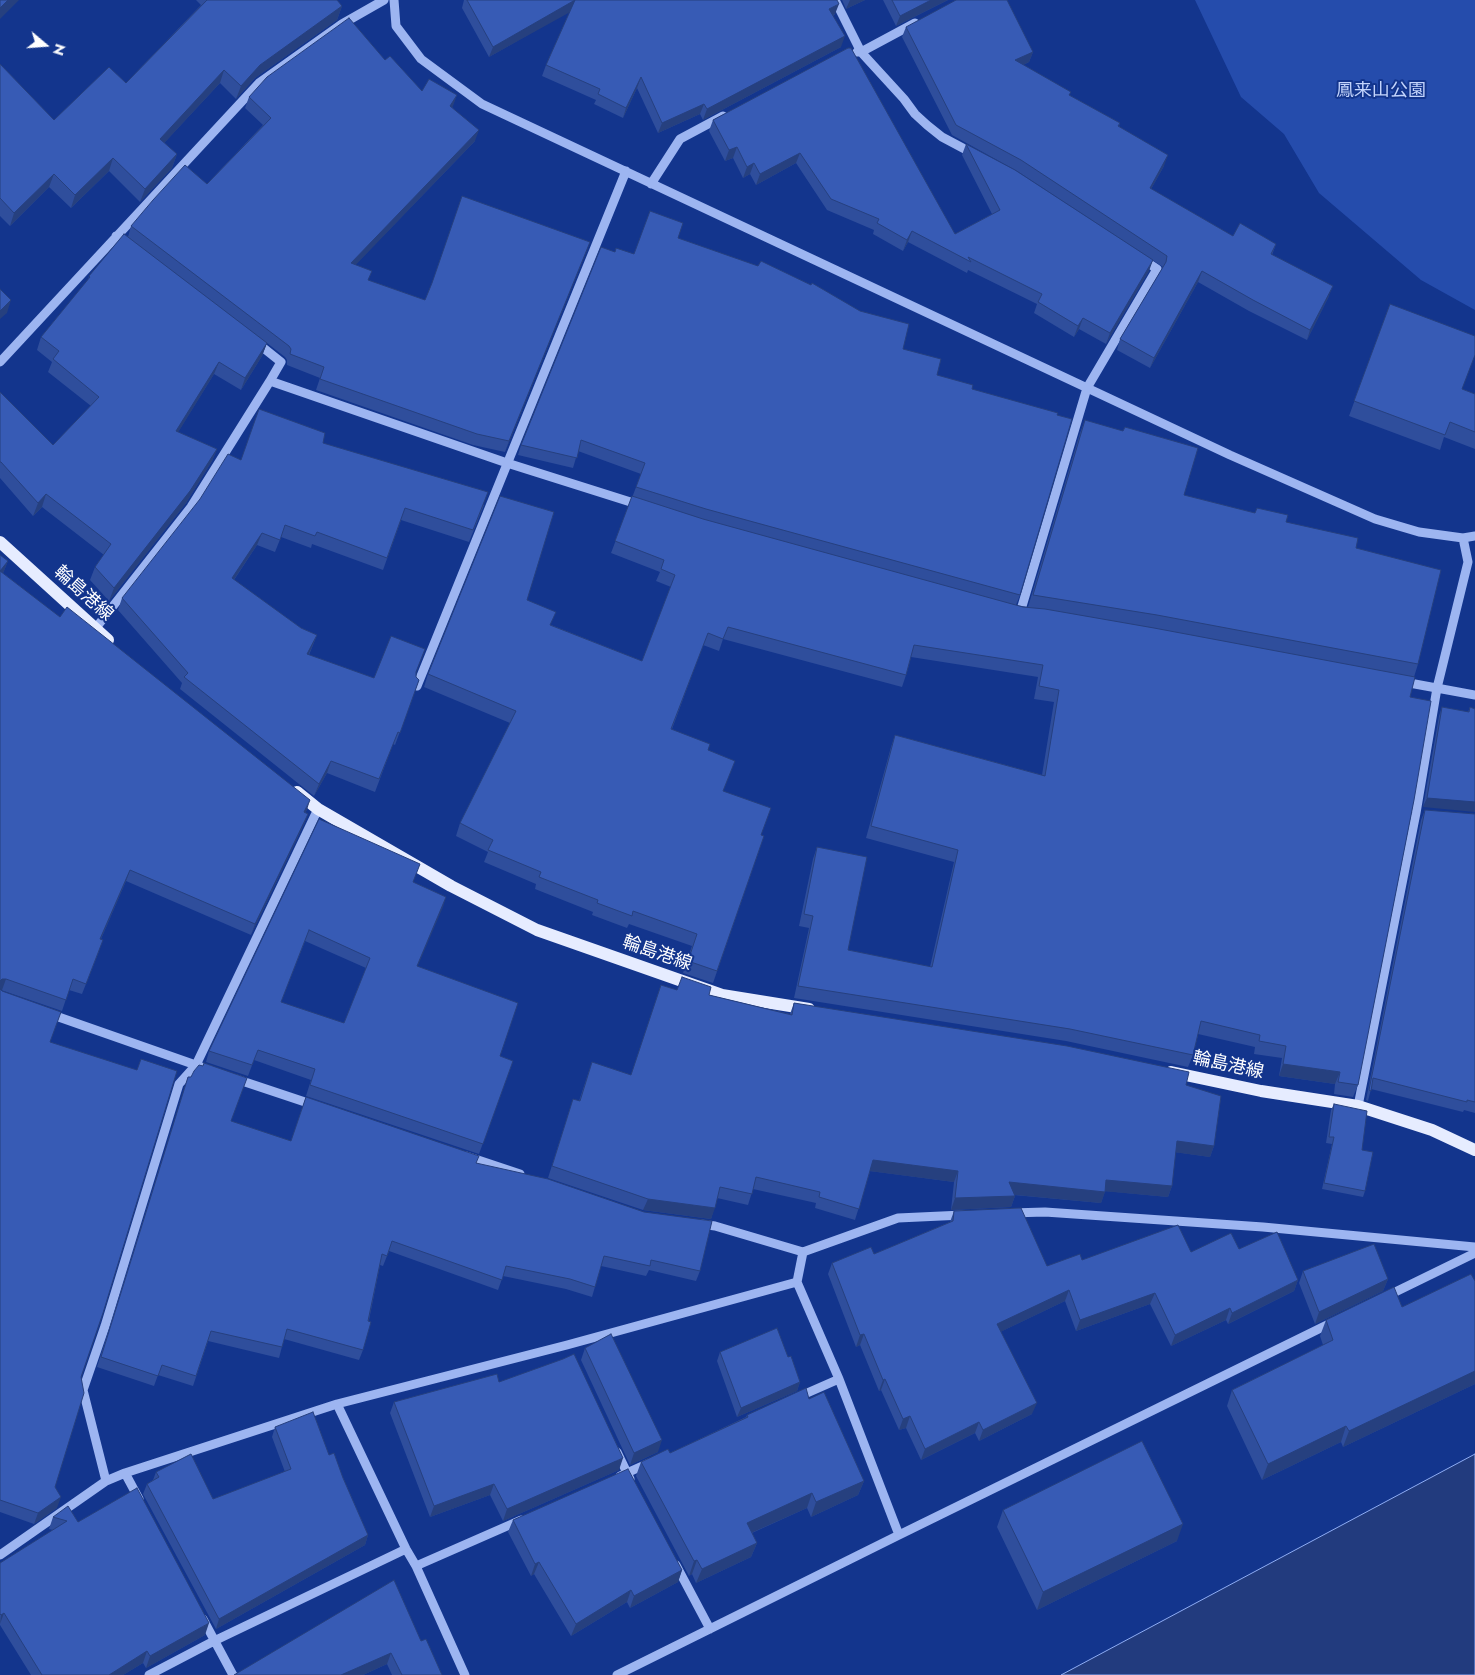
<!DOCTYPE html>
<meta charset="utf-8">
<style>
body{margin:0}
#map{position:relative;width:1475px;height:1675px;overflow:hidden;background:#13358d;font-family:Jost,sans-serif}
canvas{display:block}
.north{position:absolute;left:20px;top:20px;width:50px;height:50px;-webkit-text-stroke:4px #13358d;paint-order:stroke;rotate:108deg;font-size:14px;font-weight:700;line-height:20px;text-align:center;color:#fff}
.north::after{content:'';display:block;margin:auto;width:18px;height:22px;background:#fff;clip-path:polygon(50% 0,100% 100%,50% 72%,0 100%)}
</style>
<div id="map">
<canvas width="1475" height="1675"></canvas>
<div class="north">N</div>
</div>
<script>
const ctx = document.querySelector('canvas').getContext('2d');
ctx.lineJoin = 'round';
function fill(path, color) { ctx.fillStyle = color; ctx.fill(path, 'evenodd'); }
const shape = rows => new Path2D(rows.map(r => 'M' + r).join(''));
function stroke(path, color, width, dash) { ctx.strokeStyle = color; ctx.lineWidth = width; ctx.lineCap = dash ? 'butt' : 'round'; ctx.setLineDash(dash || []); ctx.stroke(path); }
function drawText(font, color, halo, rows, align = 'center') {
  ctx.font = font + ' Jost,"Noto Sans JP",sans-serif'; ctx.lineWidth = 4; ctx.setLineDash([]); ctx.textBaseline = 'middle'; ctx.strokeStyle = halo; ctx.fillStyle = color; for (const [text, x, y, turn = 0] of rows) {
    ctx.save(); ctx.translate(x, y); ctx.rotate((+turn || 0) * Math.PI / 180); ctx.textAlign = isNaN(turn) ? turn : align; if (halo) ctx.strokeText(text, 0, 0); ctx.fillText(text, 0, 0); ctx.restore();
  }
}
const green = shape([
 [1195,0,1475,0,1475,310,1421,280,1319,193,1284,134,1241,97]
]);
const water = shape([
 [1475,1454,1475,1675,1061,1675,1475,1454]
]);
const minor = shape([
 [394,0,396,26,421,59,482,104,1230,455,1375,519,1419,532,1463,538,1475,536],
 [835,0,861,52,904,99,915,114,927,125,942,137,974,154],
 [857,52,861,52,915,23],
 [651,184,680,139,723,116],
 [116,236,128,245],
 [256,342,281,362,270,381,507,463,640,505],
 [0,362,259,83,342,24,384,0],
 [1020,613,1087,388,1157,269,1142,259],
 [95,629,191,507,270,381],
 [1404,682,1475,695],
 [417,686,626,171],
 [50,1014,210,1070],
 [236,1079,314,1105],
 [1358,1106,1416,813,1437,688,1468,562,1463,538],
 [466,1156,520,1174],
 [1011,1213,1045,1212,1263,1227,1475,1247],
 [701,1224,715,1226,803,1252,898,1218,963,1215],
 [803,1252,797,1282,839,1379,899,1535],
 [1385,1297,1475,1253],
 [798,1397,839,1379],
 [337,1404,406,1549,416,1566,465,1675],
 [617,1452,630,1479],
 [125,1473,139,1499],
 [620,1476,649,1463],
 [106,1481,83,1390,105,1326,179,1084,196,1065,318,809],
 [0,1555,106,1481,125,1473,337,1404,567,1345,797,1282],
 [676,1565,710,1629],
 [416,1566,521,1520],
 [203,1619,233,1675],
 [149,1675,214,1641,406,1549],
 [617,1675,899,1535,1333,1322]
]);
const major = shape([
 [0,542,108,640],
 [297,792,318,809,451,886,537,930,722,995,809,1009],
 [1171,1072,1261,1091,1358,1106,1432,1130,1475,1150]
]);
const wall = shape([
 [196,0,337,0,342,6,337,20,255,78,236,99,220,83,164,143,177,154,172,168,140,202,109,171,71,208,49,187,10,226,0,216,0,64,54,120,126,83,201,5],
 [464,0,837,0,835,14,833,16,841,47,703,120,700,114,658,133,637,88,623,118,594,104,596,100,542,76,546,65,570,11,489,57,462,8],
 [842,0,865,0,846,9],
 [883,0,948,0,896,26],
 [906,27,1033,52,1029,62,1023,65,1069,95,1120,123,1119,126,1164,166,1151,189,1233,236,1276,244,1272,255,1329,296,1307,340,1249,311,1198,282,1150,368,1117,350,1120,339,1163,267,1017,171,952,135,902,37],
 [848,48,955,234,992,214,962,155,966,144,1149,271,1106,344,1079,329,1074,337,1034,313,1037,304,968,270,967,273,908,242,903,251,873,234,874,230,827,210,796,163,756,185,750,174,743,178,733,158,725,161,709,131,713,120],
 [385,60,422,91,457,95,452,107,475,141,355,265,368,280,425,300,590,242,505,452,473,445,316,390,320,378,287,365,287,360,285,357,267,343,262,356,241,390,214,374,178,432,217,449,212,461,186,503,109,601,90,580,95,567,104,555,42,507,33,516,0,478,0,392,53,445,91,406,48,372,52,362,37,350,41,337,88,280,89,276,128,237,131,226,207,184,263,125,245,108,249,97],
 [678,238,903,349,937,375,972,389,1020,595,1016,605,1028,607,1080,433,1085,420,1184,495,1255,513,1257,508,1286,522,1356,548,1418,664,1414,677,1410,697,1358,1085,1353,1097,1334,1094,1335,1084,1279,1076,1282,1058,1254,1054,1255,1047,1198,1034,1193,1055,1188,1067,1066,1041,794,998,809,928,799,926,813,859,817,847,848,950,930,967,954,862,866,838,891,747,895,735,1042,775,1054,702,1034,699,1038,677,911,657,906,675,902,687,723,639,719,651,703,645,672,729,708,750,724,792,761,835,764,836,713,983,683,973,692,946,629,924,627,928,592,915,593,912,535,889,536,884,484,862,488,852,456,836,460,823,510,723,424,687,428,674,527,600,551,625,642,661,671,587,656,581,660,572,611,553,641,474,578,451,573,468,518,455,521,445,615,252,634,254],
 [1390,304,1462,389,1475,394,1475,449,1444,437,1440,450,1349,416],
 [323,443,484,505,469,542,401,520,383,570,312,544,311,548,281,537,275,552,257,545,234,580,301,628,317,635,309,655,374,678,416,673,416,677,419,680,395,745,393,744,375,792,327,773,314,796,180,689,182,683,118,610,122,598],
 [0,555,8,561,3,573,307,810,305,812,308,814,304,824,251,935,126,881,101,939,99,951,82,994,69,990,62,1011,1,990,50,1042,81,1377,55,1487,57,1508,34,1524,0,1512],
 [1442,707,1468,712,1470,707,1475,709,1423,807,1439,716],
 [1425,810,1475,814,1475,1113,1464,1110,1463,1112,1371,1089,1368,1101,1366,1100,1421,820],
 [319,819,413,882,446,897,417,966,500,1056,513,1061,479,1154,306,1096,311,1080,254,1060,248,1076,206,1062,209,1051],
 [305,941,366,968,344,1023,281,1002],
 [661,985,677,990,709,995,790,1014,794,1003,1186,1085,1214,1146,1210,1157,1175,1152,1172,1186,1168,1197,1105,1191,1101,1203,1014,1195,1015,1196,1011,1207,951,1210,954,1182,870,1171,855,1220,815,1208,816,1203,753,1189,748,1205,717,1198,711,1219,643,1210,548,1178,573,1099,579,1101,592,1062,631,1075],
 [203,1066,231,1121,291,1141,306,1097,476,1163,700,1271,696,1281,649,1270,646,1276,601,1266,592,1297,566,1289,503,1276,498,1290,389,1251,383,1266,380,1265,363,1350,359,1360,284,1339,279,1358,208,1341,193,1386,158,1375,154,1386,97,1367,185,1087,188,1077,191,1077],
 [1334,1104,1362,1150,1365,1191,1363,1197,1322,1189,1332,1144,1326,1143,1331,1110],
 [954,1211,1047,1266,1082,1260,1239,1249,1298,1280,1294,1291,1228,1324,1226,1320,1171,1346,1150,1304,1076,1331,1065,1301,1000,1332,1032,1414,979,1441,975,1433,921,1460,906,1428,899,1430,881,1390,879,1391,860,1345,856,1347,828,1274,832,1263,874,1254,950,1222],
 [1303,1271,1388,1279,1383,1291,1315,1324,1299,1283],
 [1475,1281,1475,1384,1343,1447,1341,1442,1262,1480,1227,1406,1232,1390,1323,1345,1320,1336,1326,1320,1402,1307],
 [585,1348,658,1452,630,1465,581,1360],
 [720,1352,788,1357,800,1382,797,1391,737,1417,717,1361],
 [499,1382,619,1470,503,1521,490,1495,430,1517,390,1413,394,1402],
 [809,1399,864,1481,858,1495,811,1517,807,1508,752,1533,757,1543,751,1557,696,1583,692,1574,689,1576,636,1476,641,1462,670,1453,746,1417,747,1415],
 [275,1427,329,1455,343,1478,368,1535,365,1545,216,1629,143,1494,147,1484,153,1480,156,1472,213,1499,285,1472,272,1437],
 [1003,1510,1177,1541,1037,1610,997,1527],
 [53,1517,78,1522,205,1635,146,1668,143,1663,123,1675,31,1675,0,1625,0,1563,53,1530,49,1529],
 [513,1520,682,1570,678,1582,630,1608,627,1602,571,1636,534,1574,531,1576,508,1532],
 [421,1641,442,1675,392,1675,387,1664,363,1675,234,1675]
]);
const shadedWall = shape([
 [8,0,19,0,0,19,0,8],
 [575,0,572,11,489,57,493,47],
 [850,0,865,0,846,9],
 [931,0,948,0,896,26,900,16],
 [839,4,835,14,825,19,829,9],
 [342,6,337,20,255,78,236,99,241,86,260,65],
 [845,36,841,47,703,120,707,109],
 [1033,52,1029,62,1011,71,1015,60],
 [224,70,220,83,155,153,160,139],
 [641,77,637,88,623,118,626,108],
 [457,95,453,106,446,117,450,106],
 [704,104,700,114,658,133,662,123],
 [479,130,475,141,347,274,351,263],
 [737,147,733,158,725,161,729,150],
 [800,153,796,163,756,185,760,174],
 [177,154,172,168,140,202,145,189],
 [1168,155,1164,166,1146,198,1150,188],
 [113,158,109,171,71,208,75,195],
 [754,163,750,174,743,178,747,167],
 [54,174,49,187,10,226,14,213],
 [912,231,908,242,903,251,907,240],
 [590,242,586,253,505,452,509,441],
 [1153,260,1149,271,1106,344,1110,333],
 [1202,271,1198,282,1150,368,1154,358],
 [1333,286,1329,296,1307,340,1310,330],
 [11,300,7,313,0,319,0,311],
 [1083,318,1079,329,1074,337,1078,326],
 [267,343,262,356,241,390,245,378],
 [219,362,214,374,171,444,176,431],
 [217,449,212,461,186,503,109,601,114,588],
 [46,494,42,507,33,516,38,503],
 [262,533,257,545,227,590,232,578],
 [8,561,4,571,0,577,0,571],
 [317,635,312,647,303,666,307,654],
 [331,761,327,773,314,796,319,784],
 [1427,798,1475,802,1475,812,1423,807],
 [310,800,307,810,300,822,304,812],
 [308,814,304,824,251,935,255,924],
 [130,870,126,881,96,950,100,939],
 [446,897,443,907,413,977,417,966],
 [2,979,6,979,2,990,0,990,0,981],
 [1283,1064,1340,1072,1335,1084,1279,1076],
 [1177,1141,1214,1146,1210,1157,1173,1152],
 [873,1160,958,1171,954,1182,869,1171],
 [1106,1180,1172,1186,1168,1197,1102,1191],
 [1009,1182,1105,1192,1101,1203,1005,1194],
 [1015,1196,1011,1207,951,1210,955,1198],
 [648,1199,715,1208,711,1219,643,1210],
 [1388,1279,1383,1291,1315,1324,1319,1312],
 [1298,1280,1294,1291,1228,1324,1232,1313],
 [1069,1290,1065,1301,992,1336,997,1324],
 [1155,1293,1150,1304,1076,1331,1080,1320],
 [1230,1308,1226,1320,1171,1346,1175,1335],
 [864,1334,860,1345,856,1347,860,1335],
 [1475,1371,1475,1384,1343,1447,1349,1431],
 [885,1379,881,1390,879,1391,883,1380],
 [800,1382,797,1391,737,1417,741,1408],
 [1037,1403,1032,1414,979,1441,983,1430],
 [910,1416,906,1428,899,1430,903,1419],
 [979,1422,975,1433,921,1460,925,1449],
 [1346,1426,1341,1442,1262,1480,1268,1464],
 [662,1440,658,1452,630,1465,634,1453],
 [623,1458,619,1470,503,1521,507,1509],
 [864,1481,858,1495,811,1517,816,1502],
 [494,1484,490,1495,430,1517,434,1506],
 [812,1493,807,1508,742,1537,747,1523],
 [61,1497,57,1508,34,1524,38,1513],
 [1183,1524,1177,1541,1037,1610,1043,1592],
 [368,1535,365,1545,216,1629,219,1619],
 [757,1543,751,1557,696,1583,702,1569],
 [697,1560,692,1574,689,1576,694,1561],
 [539,1562,534,1574,531,1576,535,1564],
 [682,1570,678,1582,630,1608,634,1596],
 [631,1590,627,1602,571,1636,576,1624],
 [4,1613,0,1624,1,1615],
 [209,1623,205,1635,146,1668,150,1656],
 [147,1651,143,1663,123,1675,109,1675],
 [391,1653,387,1664,363,1675,341,1675]
]);
const building = shape([
 [0,0,8,0,0,8,0,0],
 [207,0,337,0,342,6,260,65,241,86,224,70,160,139,177,154,145,189,113,158,75,195,54,174,14,213,0,198,0,64,54,120,109,67,126,83,207,0],
 [467,0,837,0,839,4,829,9,845,36,707,109,704,104,662,123,641,77,626,108,598,94,600,89,546,65,575,0,493,47,467,0],
 [892,0,931,0,900,16,892,0],
 [956,0,1007,0,1033,52,1015,60,1071,92,1069,95,1120,123,1118,126,1168,155,1150,188,1233,236,1240,223,1276,244,1271,254,1333,286,1310,330,1253,300,1202,271,1154,358,1120,339,1166,262,1167,256,1021,160,956,125,906,27,956,0],
 [349,18,385,60,390,56,422,91,429,79,457,95,450,106,479,130,351,263,372,271,368,280,425,300,432,283,462,196,590,242,509,441,477,434,320,379,324,367,290,354,291,349,289,346,131,226,153,200,185,165,207,184,271,118,249,97,267,77,349,18],
 [848,48,851,48,955,234,1000,210,966,144,1015,170,1153,260,1110,333,1083,318,1078,326,1038,302,1042,294,968,257,971,262,912,231,907,240,877,223,879,219,831,199,800,153,760,174,754,163,747,167,737,147,729,150,713,120,848,48],
 [650,211,683,223,678,238,758,266,761,261,811,285,812,283,860,311,909,324,903,349,941,359,937,375,973,385,972,389,1058,413,1057,415,1072,419,1020,595,706,509,636,487,645,463,581,440,577,458,521,445,601,247,615,252,616,248,634,254,650,211],
 [124,234,267,343,245,378,219,362,176,431,217,449,190,491,114,588,95,567,111,544,46,494,38,503,1,462,0,462,0,392,53,445,99,397,53,359,59,351,41,337,90,277,89,276,124,234],
 [0,289,11,300,0,311,0,289],
 [1390,304,1475,336,1475,355,1462,389,1475,394,1475,432,1450,422,1445,435,1354,401,1390,304],
 [259,409,325,433,323,443,488,492,473,530,405,508,387,558,317,532,315,536,285,525,280,540,262,533,232,578,301,628,317,635,307,654,374,678,391,636,425,649,416,672,416,677,419,680,400,733,398,732,379,779,331,761,319,784,184,677,188,673,122,598,200,499,228,454,241,460,259,409],
 [1085,420,1123,431,1125,427,1198,448,1184,495,1255,513,1257,508,1288,515,1286,522,1358,538,1356,548,1441,570,1418,664,1157,615,1033,595,1085,420],
 [500,496,554,512,527,600,556,612,550,625,642,661,675,575,661,569,664,560,615,541,632,496,703,519,1023,607,1045,609,1154,628,1415,677,1410,697,1431,701,1414,800,1358,1085,1338,1082,1340,1072,1283,1064,1286,1046,1259,1041,1260,1035,1201,1021,1193,1055,1070,1029,798,986,813,916,804,914,817,847,867,857,848,950,932,967,958,850,871,826,895,735,1045,776,1059,690,1039,686,1043,665,914,645,906,675,728,627,723,639,708,633,671,729,710,744,708,750,735,761,723,791,771,808,761,835,764,836,717,971,688,961,697,934,633,911,632,916,597,903,598,900,539,877,541,872,488,850,493,840,460,823,516,711,428,674,500,496],
 [0,555,8,561,0,571,0,555],
 [0,571,60,617,67,607,310,800,304,812,308,814,255,924,130,870,100,939,103,940,86,984,73,979,66,1000,6,979,2,979,0,981,0,571],
 [1442,707,1469,712,1470,707,1475,709,1475,802,1427,798,1442,707],
 [1425,810,1475,814,1475,1102,1467,1100,1467,1102,1373,1078,1371,1091,1369,1090,1425,810],
 [319,819,420,864,413,882,446,897,417,966,518,1003,500,1056,513,1061,483,1144,310,1085,315,1069,258,1050,252,1065,209,1051,319,819],
 [309,930,370,958,344,1023,281,1002,309,930],
 [682,977,711,987,709,995,792,1015,794,1003,1067,1046,1189,1072,1186,1085,1221,1096,1214,1146,1177,1141,1172,1186,1106,1180,1105,1192,1009,1182,1015,1196,955,1198,958,1171,873,1160,859,1209,819,1197,820,1192,756,1177,752,1194,720,1187,715,1208,648,1199,552,1166,573,1099,580,1101,592,1062,631,1075,661,985,677,990,682,977],
 [0,989,2,991,61,1012,50,1042,137,1070,141,1059,177,1071,103,1313,81,1377,84,1393,55,1487,61,1497,38,1513,0,1500,0,989],
 [204,1063,247,1078,231,1121,291,1141,306,1097,479,1156,476,1163,548,1179,644,1212,712,1221,700,1271,651,1260,650,1266,604,1256,595,1287,570,1279,506,1266,502,1280,392,1241,387,1256,382,1254,368,1321,371,1322,363,1350,287,1329,282,1347,211,1331,196,1376,162,1365,158,1376,101,1357,188,1077,191,1077,194,1071,199,1065,203,1066,204,1063],
 [1334,1104,1367,1111,1362,1150,1373,1152,1365,1191,1324,1183,1334,1137,1329,1137,1334,1104],
 [1021,1208,1047,1266,1080,1254,1082,1260,1178,1225,1191,1252,1231,1233,1239,1249,1277,1232,1298,1280,1232,1313,1230,1308,1175,1335,1155,1293,1080,1320,1069,1290,997,1324,1037,1403,983,1430,979,1422,925,1449,910,1416,903,1419,885,1379,883,1380,864,1334,860,1335,832,1263,871,1247,874,1254,953,1221,954,1211,1021,1208],
 [1374,1244,1388,1279,1319,1312,1303,1271,1374,1244],
 [1471,1274,1475,1281,1475,1371,1349,1431,1346,1426,1268,1464,1232,1390,1333,1340,1326,1320,1394,1287,1402,1307,1471,1274],
 [777,1328,788,1357,791,1356,800,1382,741,1408,720,1352,777,1328],
 [611,1334,662,1440,634,1453,585,1348,611,1334],
 [574,1354,623,1458,507,1509,494,1484,434,1506,394,1402,497,1374,499,1382,563,1359,574,1354],
 [806,1388,809,1399,824,1392,864,1481,816,1502,812,1493,747,1523,757,1543,702,1569,697,1560,694,1561,641,1462,668,1449,670,1453,748,1417,747,1415,806,1388],
 [313,1412,329,1455,334,1453,343,1478,368,1535,219,1619,147,1484,159,1477,156,1472,191,1454,213,1499,291,1469,275,1427,313,1412],
 [1142,1441,1183,1524,1043,1592,1003,1510,1142,1441],
 [628,1469,682,1570,634,1596,631,1590,576,1624,539,1562,535,1564,513,1520,628,1469],
 [137,1488,209,1623,150,1656,147,1651,109,1675,42,1675,4,1613,1,1615,0,1614,0,1563,67,1521,53,1517,68,1506,78,1522,137,1488],
 [394,1580,421,1641,426,1639,442,1675,402,1675,391,1653,341,1675,234,1675,394,1580]
]);
const parkNames = [
 ["鳳来山公園",1381,92]
];
const streetNames = [
 ["輪島港線",83,594,42],
 ["輪島港線",657,954,19],
 ["輪島港線",1228,1066,12]
];
fill(green, '#254cac');
fill(water, '#223b7e');
stroke(water, '#8fadf4', 1);
stroke(minor, '#9db5f1', 9);
stroke(major, '#e6ecff', 12);
fill(wall, '#2f4e9c');
fill(shadedWall, '#26407f');
fill(building, '#375bb5');
stroke(building, '#26407f', 1);
drawText('18px', '#c3d4fc', '#13358d', parkNames);
drawText('18px', '#fff', '#13358d', streetNames);
</script>
